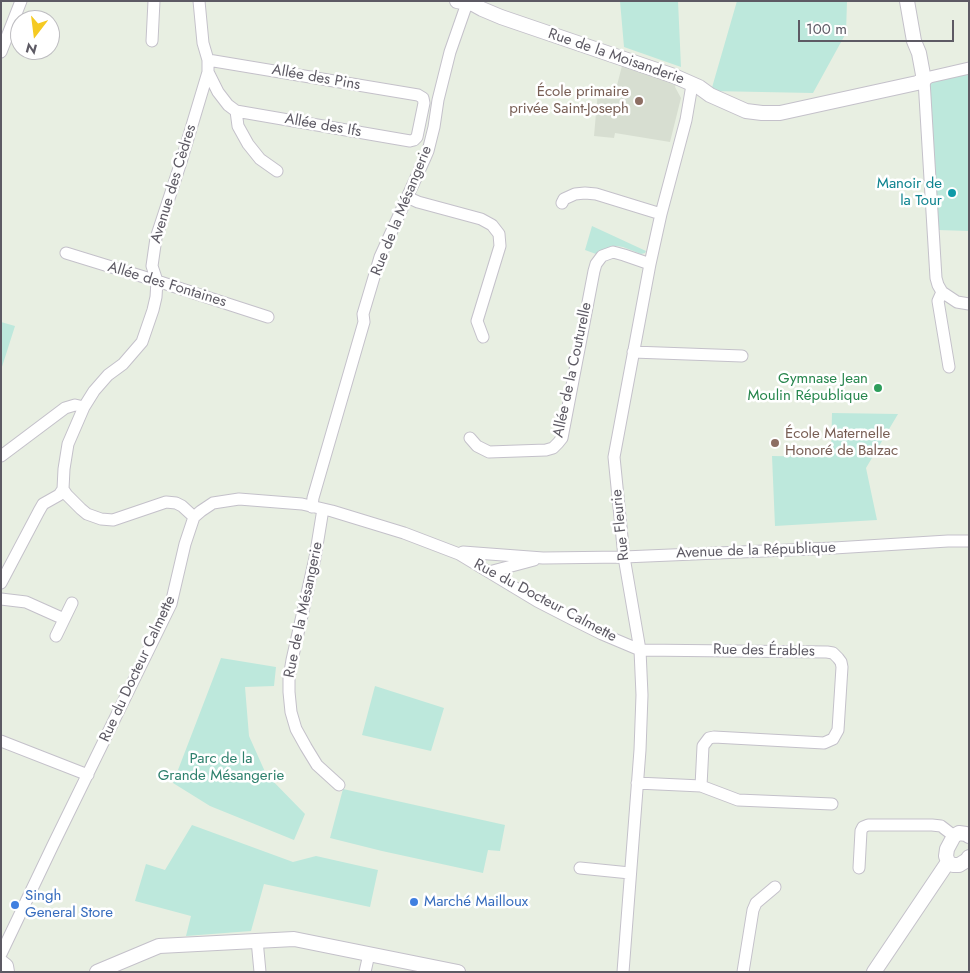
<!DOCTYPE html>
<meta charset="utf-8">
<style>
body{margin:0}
#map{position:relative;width:970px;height:973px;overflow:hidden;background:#e8efe2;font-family:Jost,sans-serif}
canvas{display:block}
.frame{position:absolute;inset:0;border:2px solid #5d5a64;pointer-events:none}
.north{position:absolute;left:10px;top:10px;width:50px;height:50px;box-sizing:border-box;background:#fff;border:1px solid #bebdc1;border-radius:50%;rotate:195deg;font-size:14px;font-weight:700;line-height:20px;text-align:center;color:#5d5a64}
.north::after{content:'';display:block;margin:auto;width:18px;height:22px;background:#f5ca22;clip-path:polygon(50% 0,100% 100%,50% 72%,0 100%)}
.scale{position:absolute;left:798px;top:20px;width:156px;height:22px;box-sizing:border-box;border:2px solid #5d5a64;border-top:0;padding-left:6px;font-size:15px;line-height:18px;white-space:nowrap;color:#5d5a64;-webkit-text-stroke:4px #fff;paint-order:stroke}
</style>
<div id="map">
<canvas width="970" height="973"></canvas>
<div class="frame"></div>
<div class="north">N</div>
<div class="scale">100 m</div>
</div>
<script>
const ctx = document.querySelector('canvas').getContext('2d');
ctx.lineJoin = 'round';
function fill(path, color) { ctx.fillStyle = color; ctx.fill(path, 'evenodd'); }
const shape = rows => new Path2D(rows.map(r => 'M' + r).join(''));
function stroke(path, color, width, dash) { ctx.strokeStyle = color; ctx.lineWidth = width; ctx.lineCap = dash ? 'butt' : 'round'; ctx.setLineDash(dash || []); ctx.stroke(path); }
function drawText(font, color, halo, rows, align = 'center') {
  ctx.font = font + ' Jost,sans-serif'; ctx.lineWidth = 5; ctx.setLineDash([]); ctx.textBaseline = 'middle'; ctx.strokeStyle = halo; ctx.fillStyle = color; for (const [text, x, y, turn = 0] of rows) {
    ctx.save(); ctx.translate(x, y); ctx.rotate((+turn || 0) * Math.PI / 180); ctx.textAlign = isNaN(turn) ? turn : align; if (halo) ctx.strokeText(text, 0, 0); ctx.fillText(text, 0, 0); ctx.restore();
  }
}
const education = shape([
 [623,62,677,81,675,87,681,98,670,142,615,133,614,138,594,136,598,91,615,93]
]);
const green = shape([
 [620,1,678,1,681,67,624,47],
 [737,1,847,1,846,33,813,93,711,91],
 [969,74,969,231,938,230,928,83],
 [592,226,646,251,645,253,641,254,623,247,617,246,610,247,601,251,596,254,585,250],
 [1,322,15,326,1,370],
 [832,413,898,414,866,468,877,520,775,526,772,456,831,457],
 [221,658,276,667,274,686,245,687,249,736,266,774,305,814,294,840,210,806,173,783],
 [375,686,444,708,431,751,362,735],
 [343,789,505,825,500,851,488,850,483,873,382,851,330,838],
 [192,825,293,862,316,856,378,870,370,907,264,884,251,931,186,936,191,916,135,901,146,864,165,870]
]);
const minor = shape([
 [152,41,154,1],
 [1,52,21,1],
 [969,68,930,77,924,80,936,278,938,285,942,292,957,302,969,304],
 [208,72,218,92,228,105,236,111,410,141,414,140,417,137,424,103,423,98,418,95,208,60],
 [236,111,238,126,248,144,260,159,277,171],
 [407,197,418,202,481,219,492,225,499,234,500,246,477,321,483,337],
 [562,203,564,199,575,194,585,193,596,194,661,214],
 [66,253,157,281,268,317],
 [942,292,938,301,949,367],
 [633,352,742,356],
 [470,438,477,446,489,452,546,450,553,448,558,443,562,438,594,271,596,264,602,256,613,252,624,255,650,264],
 [1,456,65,408,75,405,84,407],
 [312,507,313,498,364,322,363,314,380,257,425,158,428,151,434,127,438,100,450,52,465,9,465,1],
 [323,509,315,558,292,660,289,678,289,692,291,712,296,729,306,747,317,765,339,785],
 [194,517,182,506,176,503,166,502,113,520,101,519,87,514,81,509,67,495,63,489,64,469,68,444,84,407,94,391,108,375,123,364,142,342,153,310,156,297,157,281,152,266,156,238,181,162,208,72,208,60,203,43,199,1],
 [459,554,463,552,543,558,624,557,834,548,948,541,969,541],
 [489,572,534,560],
 [1,583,39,511,43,504,59,495,63,489],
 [1,599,26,602,64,619],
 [56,636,72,603],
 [1,741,88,775],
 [637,783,701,786,738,800,832,804],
 [580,868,630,873],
 [859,868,861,831,863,827,868,825,932,825,941,826,954,836],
 [257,940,260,972],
 [1,954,53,845,171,604,185,544,194,517,201,511,213,503,239,499,302,504,332,511,404,533,459,554,537,601,574,620,602,634,640,650,827,652,833,653,838,658,841,662,842,667,838,730,833,739,824,743,714,737,709,738,703,746,701,786],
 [365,972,369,954],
 [623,972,640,750,642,695,640,650,624,557,614,457,650,264,661,214,686,120,692,85],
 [743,972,753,910,756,903,775,887]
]);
const tertiary = shape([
 [457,1,473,4,482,9,501,17,674,76,699,87,710,95,746,111,762,113,780,113,917,83,924,80,919,53,914,41,907,1],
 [948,862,946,856,947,849,954,836,959,833,966,834,969,836],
 [948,862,953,865,959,865,967,860,969,857],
 [1,962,6,966,7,972],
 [97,972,159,946,294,939,458,972],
 [874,972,948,862]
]);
const markers = [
 [639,101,5,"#8d6e63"],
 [952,193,5,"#0f9aa8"],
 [878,388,5,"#2e9e5b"],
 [775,443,5,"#8d6e63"],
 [414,902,5,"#3f7fe0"],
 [15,905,5,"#3f7fe0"]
];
const streetNames = [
 ["Rue de la Moisanderie",616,57,19],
 ["Allée des Pins",316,78,10],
 ["Allée des Ifs",323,126,10],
 ["Avenue des Cèdres",174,184,-73],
 ["Rue de la Mésangerie",402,211,-68],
 ["Allée des Fontaines",167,285,17],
 ["Allée de la Couturelle",573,370,-78],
 ["Rue Fleurie",621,525,-96],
 ["Avenue de la République",756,551,-2],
 ["Rue du Docteur Calmette",545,601,28],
 ["Rue de la Mésangerie",304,610,-78],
 ["Rue des Érables",764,651,1],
 ["Rue du Docteur Calmette",138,669,-65]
];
const educationNames = [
 ["École primaire",629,92],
 ["privée Saint-Joseph",629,109],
 ["École Maternelle",785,434,"left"],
 ["Honoré de Balzac",785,451,"left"]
];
const cultureNames = [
 ["Manoir de",942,184],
 ["la Tour",942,201]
];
const leisureNames = [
 ["Gymnase Jean",868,379],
 ["Moulin République",868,396]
];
const parkNames = [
 ["Parc de la",221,759],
 ["Grande Mésangerie",221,776]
];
const shopNames = [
 ["Singh",25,896],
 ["General Store",25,913],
 ["Marché Mailloux",424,902]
];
fill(education, '#d7ded1');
fill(green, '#bde8dc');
stroke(minor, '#c4c1ca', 13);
stroke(tertiary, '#c4c1ca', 16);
stroke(minor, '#fff', 11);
stroke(tertiary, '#fff', 14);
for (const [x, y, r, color] of markers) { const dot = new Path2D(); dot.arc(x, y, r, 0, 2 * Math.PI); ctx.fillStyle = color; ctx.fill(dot); stroke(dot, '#fff', 2); }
drawText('15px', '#5d5a64', '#fff', streetNames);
drawText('15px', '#785e54', '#fff', educationNames, 'right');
drawText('15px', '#0d838f', '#fff', cultureNames, 'right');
drawText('15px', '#27864d', '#fff', leisureNames, 'right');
drawText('15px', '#2e816d', '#fff', parkNames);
drawText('15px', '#366cbe', '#fff', shopNames, 'left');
</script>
